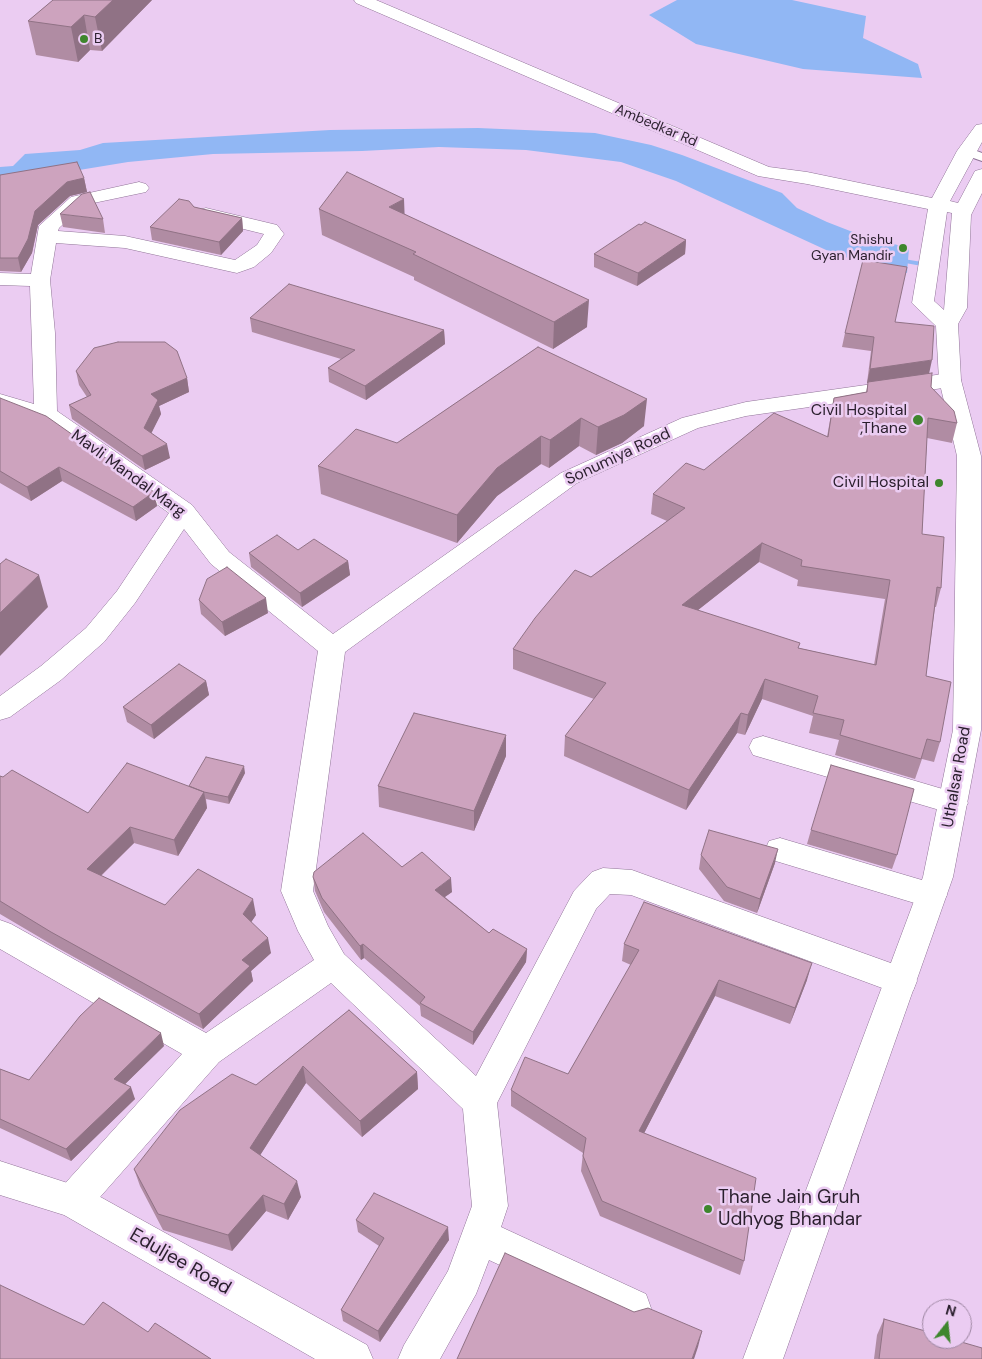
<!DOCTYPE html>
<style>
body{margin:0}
#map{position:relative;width:982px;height:1359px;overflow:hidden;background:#ebccf2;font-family:"DM Sans",sans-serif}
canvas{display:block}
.north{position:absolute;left:922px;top:1299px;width:50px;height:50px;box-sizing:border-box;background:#ebccf2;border:1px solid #9e87a3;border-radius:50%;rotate:16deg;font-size:14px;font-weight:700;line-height:20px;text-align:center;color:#2a1f2d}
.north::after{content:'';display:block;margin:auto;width:18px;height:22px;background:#3e862d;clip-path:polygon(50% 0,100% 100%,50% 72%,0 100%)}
</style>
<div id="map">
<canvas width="982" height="1359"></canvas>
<div class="north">N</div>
</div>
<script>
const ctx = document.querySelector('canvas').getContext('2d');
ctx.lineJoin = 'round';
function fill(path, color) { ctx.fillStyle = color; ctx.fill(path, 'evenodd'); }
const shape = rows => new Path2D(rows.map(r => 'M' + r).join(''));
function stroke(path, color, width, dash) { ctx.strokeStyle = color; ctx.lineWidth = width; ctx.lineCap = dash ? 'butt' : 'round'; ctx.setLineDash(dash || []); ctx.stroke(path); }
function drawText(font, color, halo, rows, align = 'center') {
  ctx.font = font + ' "DM Sans",sans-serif'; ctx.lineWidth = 5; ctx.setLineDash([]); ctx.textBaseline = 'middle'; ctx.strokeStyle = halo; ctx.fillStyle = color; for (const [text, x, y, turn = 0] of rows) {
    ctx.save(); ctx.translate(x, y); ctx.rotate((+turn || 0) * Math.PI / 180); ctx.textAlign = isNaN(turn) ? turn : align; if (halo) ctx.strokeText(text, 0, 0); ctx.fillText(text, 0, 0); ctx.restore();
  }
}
const water = shape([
 [677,0,792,0,866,16,863,38,918,64,922,78,803,69,696,44,649,15],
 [478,128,595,133,651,145,682,155,782,193,797,208,827,222,863,236,909,248,907,273,837,255,676,181,621,162,526,150,439,147,362,151,213,154,128,162,0,183,0,167,13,166,25,154,80,150,103,143,330,130]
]);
const stream = shape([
 [891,257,922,262,926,264,922,266,894,261,890,259,891,257]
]);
const lane = shape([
 [966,147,982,153,982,161,962,154,960,151,962,148,966,147]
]);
const street = shape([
 [139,182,146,184,149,188,146,192,84,205,59,228,58,231,125,236,235,260,257,245,264,234,199,218,196,214,199,210,206,208,277,225,284,234,271,253,254,267,237,273,125,248,56,243,50,280,55,333,57,411,192,505,229,552,333,634,561,473,682,418,746,402,950,373,958,375,961,380,958,385,950,387,746,416,698,428,577,483,345,652,313,891,328,926,344,954,476,1076,574,891,592,872,603,868,632,870,643,874,913,971,917,981,913,991,901,995,631,895,610,894,596,909,497,1103,508,1206,501,1227,646,1294,651,1308,646,1322,632,1327,489,1260,476,1294,440,1359,398,1359,404,1345,448,1271,472,1206,463,1109,331,983,219,1062,86,1213,73,1218,60,1213,55,1201,60,1189,182,1054,0,949,0,920,11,924,206,1033,314,960,298,931,281,891,318,651,211,564,184,529,135,603,104,642,61,680,10,717,0,720,0,696,41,666,86,628,117,591,169,513,38,419,0,408,0,394,34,404,30,286,0,285,0,273,31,274,39,226,71,197,139,182],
 [763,736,963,795,968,803,963,811,953,814,753,755,749,747,753,739,763,736],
 [780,838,942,886,947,895,942,904,931,908,769,859,765,850,769,841,780,838]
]);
const secondary = shape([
 [354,0,376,0,769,167,807,172,932,198,957,151,976,125,982,124,982,142,950,201,958,203,975,171,982,169,982,193,971,215,967,308,958,324,961,380,981,456,981,730,953,877,783,1359,743,1359,923,877,953,730,957,456,939,380,936,326,912,303,928,209,807,184,758,176,356,3,354,0],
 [947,212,952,213,944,310,934,301,947,212],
 [0,1161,86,1189,367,1345,373,1359,315,1359,64,1215,0,1195,0,1161]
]);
const wall = shape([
 [53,0,152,0,102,51,90,50,78,62,36,55,28,21],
 [0,175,84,178,87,192,70,196,38,225,32,253,21,272,0,271],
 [194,207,242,218,243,231,221,255,152,240,150,227],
 [319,209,405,214,587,327,553,349,414,280,414,277,322,235],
 [60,214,103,219,105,233,63,227],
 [686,240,685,254,637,286,594,267,594,254],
 [250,318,444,330,445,344,366,400,329,382,328,368,341,359,252,332],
 [895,322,929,373,931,387,957,423,952,443,927,438,922,534,941,588,936,607,935,607,926,676,940,742,934,762,922,759,915,779,835,755,839,740,809,733,813,716,762,699,745,735,737,733,686,810,564,756,565,736,594,699,513,669,513,649,591,577,667,521,651,514,653,494,704,470,827,437,834,398,866,392,868,383,867,383,871,351,842,347,845,333],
 [759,562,798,580,797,586,885,599,874,665,799,648,698,610],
 [538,347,644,426,622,443,596,455,579,446,549,468,541,464,497,496,457,543,321,494,318,466,397,443],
 [76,371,187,378,189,392,159,406,161,414,151,433,170,458,145,470,72,419,69,405,87,397,79,385],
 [0,398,154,492,157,506,136,521,62,481,31,501,0,483],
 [298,550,348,561,350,575,302,607,251,567,249,553],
 [199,600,268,613,225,636,201,614],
 [206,681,209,695,154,739,127,722,123,707],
 [506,756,474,831,379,807,378,786],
 [245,773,229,804,206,799,207,808,178,856,134,843,101,876,165,905,256,915,251,922,271,953,251,971,253,981,203,1029,56,947,0,914,0,776,88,813,189,786],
 [811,830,897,855,892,869,807,844],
 [701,855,775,863,757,913,724,901,699,869],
 [402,867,452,892,445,897,489,933,527,949,526,962,473,1045,421,1016,420,1006,364,958,361,960,324,912,315,891,313,877],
 [624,944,807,980,790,1024,715,996,644,1133,744,1261,740,1275,600,1216,581,1171,583,1153,511,1106,511,1090,568,1074,631,965,622,961],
 [349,1010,417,1072,418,1089,362,1137,306,1083,260,1155,301,1197,288,1220,266,1211,232,1251,163,1230,140,1186,134,1169,256,1085],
 [164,1046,125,1084,135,1099,71,1161,0,1128,0,1069,29,1080],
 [356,1220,449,1240,380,1342,343,1321,341,1310,379,1246,358,1232],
 [884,1319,982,1359,874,1359,877,1335]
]);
const shadedWall = shape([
 [113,0,152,0,102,51,95,17],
 [84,15,90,50,78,62,71,27],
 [84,178,87,192,70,196,38,225,32,253,21,272,18,258,35,211,67,182],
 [404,199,405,225,389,207],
 [242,218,243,231,221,255,219,242],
 [686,240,685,254,637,286,638,273],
 [589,300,587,327,553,349,554,322],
 [444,330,445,344,366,400,365,386],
 [932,360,929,374,867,383,870,369],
 [187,378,189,392,159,406,161,414,147,442,144,428,151,394],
 [647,399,644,426,622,443,596,455,598,427],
 [581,418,579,446,549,468,550,440],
 [541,436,541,464,497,496,457,543,457,515,497,468],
 [167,444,170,458,145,470,142,456],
 [59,467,62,481,31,501,27,487],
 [154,492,157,506,136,521,133,507],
 [762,543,759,562,679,625,682,605],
 [348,561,350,575,302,607,300,593],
 [39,575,48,607,0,656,0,613],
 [266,598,268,613,225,636,222,622],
 [765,679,762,699,745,735,748,715],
 [206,681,209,695,154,739,151,725],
 [741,713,737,733,686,810,689,790],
 [506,735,506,756,474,831,474,811],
 [244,766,245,773,229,804,228,797],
 [204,792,207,808,178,856,174,840],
 [130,827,134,843,91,885,87,869],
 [778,849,775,863,757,913,760,899],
 [451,878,452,892,436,903,435,890],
 [253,899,256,915,246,930,243,914],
 [268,938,271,953,251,971,253,981,203,1029,199,1014,242,960],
 [363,944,364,958,361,960,360,946],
 [527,949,526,962,473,1045,473,1032],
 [812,963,807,980,790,1024,795,1008],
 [719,980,715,996,637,1147,639,1131],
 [161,1033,164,1046,118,1091,114,1079],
 [303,1066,306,1083,254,1165,250,1148],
 [417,1072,418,1089,362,1137,360,1121],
 [131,1087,135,1099,71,1161,66,1149],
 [297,1181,301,1197,288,1220,284,1204],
 [263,1195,266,1211,232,1251,228,1235],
 [448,1227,449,1240,380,1342,378,1331],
 [702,1331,698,1347,694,1359,692,1359]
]);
const building = shape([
 [53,0,113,0,95,17,84,15,71,27,28,21,53,0],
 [77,162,84,178,67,182,35,211,28,239,18,258,0,258,0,175,77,162],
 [347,172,404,199,389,207,589,300,554,322,413,254,416,252,319,209,347,172],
 [90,192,103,219,60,214,82,194,90,192],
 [179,199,189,201,194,207,242,218,219,242,150,227,179,199],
 [645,222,686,240,638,273,594,254,639,224,641,225,645,222],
 [863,260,907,267,895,322,934,326,932,360,870,369,874,337,845,333,863,260],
 [289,284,444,330,365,386,328,368,355,350,250,318,289,284],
 [118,342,165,342,177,351,187,378,151,394,158,400,144,428,167,444,142,456,69,405,91,395,76,371,94,348,118,342],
 [538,347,647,399,624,415,598,427,581,418,550,440,541,436,497,468,457,515,318,466,356,429,397,443,538,347],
 [932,373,931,387,954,411,957,423,928,418,922,534,944,537,941,588,937,587,926,676,951,682,940,742,927,739,921,759,840,735,844,720,813,713,818,696,765,679,748,715,741,713,689,790,565,736,606,683,513,649,535,618,575,570,591,577,685,508,653,494,686,463,704,470,774,413,828,437,834,398,867,392,868,382,932,373],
 [762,543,802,560,801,566,890,580,876,665,798,648,800,643,682,605,762,543],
 [0,398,46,416,154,492,133,507,59,467,27,487,0,471,0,398],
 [277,535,298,550,314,539,348,561,300,593,249,553,277,535],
 [6,559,39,575,0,613,0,564,6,559],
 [227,567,266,598,222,622,199,600,207,579,227,567],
 [179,664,206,681,151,725,123,707,179,664],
 [414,713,506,735,474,811,378,786,414,713],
 [206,757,244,766,228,797,204,792,189,786,206,757],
 [127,763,204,792,174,840,130,827,87,869,165,905,198,869,253,899,243,914,268,938,242,960,250,966,199,1014,51,932,0,901,0,776,3,777,12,770,88,813,127,763],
 [831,765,914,789,897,855,811,830,831,765],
 [709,830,778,849,760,899,727,887,701,855,709,830],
 [363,833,402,867,422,852,451,878,435,890,489,933,493,929,527,949,473,1032,420,1003,425,997,363,944,360,946,322,898,313,877,314,872,363,833],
 [644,902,812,963,795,1008,719,980,639,1131,756,1178,744,1261,602,1201,583,1156,586,1138,511,1090,525,1057,568,1074,639,950,624,944,644,902],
 [99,998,161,1033,114,1079,131,1087,66,1149,0,1119,0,1069,29,1080,80,1016,99,998],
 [349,1010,417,1072,360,1121,303,1066,250,1148,297,1181,284,1204,263,1195,228,1235,158,1214,134,1169,180,1110,232,1074,256,1085,349,1010],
 [374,1193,448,1227,378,1331,341,1310,384,1238,356,1220,374,1193],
 [505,1253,634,1312,648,1308,702,1331,692,1359,457,1359,505,1253],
 [0,1285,84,1325,103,1302,148,1332,155,1323,211,1359,0,1359,0,1285],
 [884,1319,932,1333,932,1339,951,1339,982,1348,982,1359,879,1359,884,1319]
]);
const markers = [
 [84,39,5,"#3e862d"],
 [903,248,5,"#3e862d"],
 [918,420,6,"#3e862d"],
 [939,483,5,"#3e862d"],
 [708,1209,5,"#3e862d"]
];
const farPoinames = [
 ["B",94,39],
 ["Shishu",893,240,"right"],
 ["Gyan Mandir",893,256,"right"]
];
const farStreetnames = [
 ["Ambedkar Rd",656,126,23]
];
const poiNames = [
 ["Civil Hospital",907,411],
 [",Thane",907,429],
 ["Civil Hospital",929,483]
];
const streetNames = [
 ["Sonumiya Road",618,457,-25],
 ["Mavli Mandal Marg",128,474,36],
 ["Uthalsar Road",957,777,-80]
];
const nearPoinames = [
 ["Thane Jain Gruh",718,1198],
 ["Udhyog Bhandar",718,1220]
];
const nearStreetnames = [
 ["Eduljee Road",180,1262,30]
];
fill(water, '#91b7f4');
fill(stream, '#91b7f4');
stroke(lane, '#907497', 2);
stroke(street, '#907497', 1);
stroke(secondary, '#907497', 1);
fill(lane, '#fff');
fill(street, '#fff');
fill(secondary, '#fff');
fill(wall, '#b08ca3');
fill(shadedWall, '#907285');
fill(building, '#cda3be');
stroke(building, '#907285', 1);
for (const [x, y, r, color] of markers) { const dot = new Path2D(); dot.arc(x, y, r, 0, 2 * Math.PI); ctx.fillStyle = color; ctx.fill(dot); stroke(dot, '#ebccf2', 2); }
drawText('14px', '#2a1f2d', '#ebccf2', farPoinames, 'left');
drawText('14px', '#2a1f2d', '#ebccf2', farStreetnames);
drawText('16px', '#2a1f2d', '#ebccf2', poiNames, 'right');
drawText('16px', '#2a1f2d', '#ebccf2', streetNames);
drawText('19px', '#2a1f2d', '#ebccf2', nearPoinames, 'left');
drawText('19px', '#2a1f2d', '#ebccf2', nearStreetnames);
</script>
